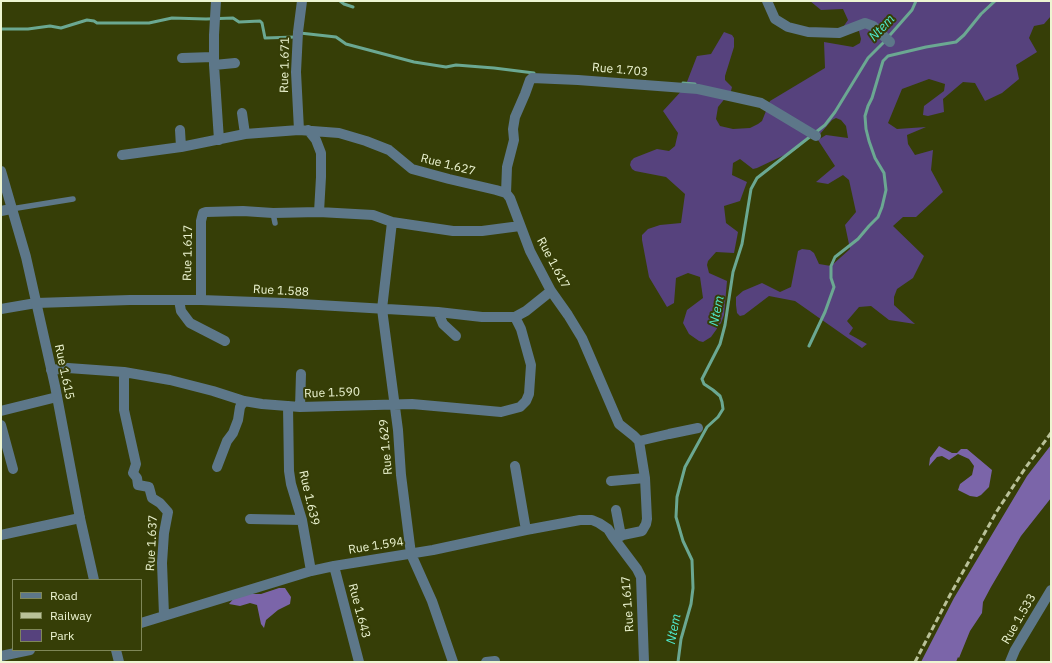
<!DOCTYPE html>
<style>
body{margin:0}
#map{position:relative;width:1052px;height:663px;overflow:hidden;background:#363e07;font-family:"IBM Plex Sans",sans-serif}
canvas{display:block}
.frame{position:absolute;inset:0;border:2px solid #edf5d2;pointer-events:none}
.legend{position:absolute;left:12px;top:579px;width:130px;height:72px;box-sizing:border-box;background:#363e07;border:1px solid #7f8758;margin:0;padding:5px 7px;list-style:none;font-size:12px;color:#edf5d2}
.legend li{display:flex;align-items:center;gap:8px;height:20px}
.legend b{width:20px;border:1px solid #7f8758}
</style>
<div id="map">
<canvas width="1052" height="663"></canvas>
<div class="frame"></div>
<ul class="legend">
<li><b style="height:5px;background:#5d7789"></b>Road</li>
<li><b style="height:5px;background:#b9c198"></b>Railway</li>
<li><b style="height:11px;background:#56427d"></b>Park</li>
</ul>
</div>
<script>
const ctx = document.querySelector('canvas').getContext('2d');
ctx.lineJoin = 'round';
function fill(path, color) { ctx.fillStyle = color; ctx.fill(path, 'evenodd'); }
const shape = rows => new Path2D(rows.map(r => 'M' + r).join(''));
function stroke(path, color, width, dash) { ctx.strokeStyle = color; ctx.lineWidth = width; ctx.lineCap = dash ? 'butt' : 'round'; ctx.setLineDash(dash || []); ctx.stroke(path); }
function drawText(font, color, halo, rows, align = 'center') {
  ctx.font = font + ' "IBM Plex Sans",sans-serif'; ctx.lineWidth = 4; ctx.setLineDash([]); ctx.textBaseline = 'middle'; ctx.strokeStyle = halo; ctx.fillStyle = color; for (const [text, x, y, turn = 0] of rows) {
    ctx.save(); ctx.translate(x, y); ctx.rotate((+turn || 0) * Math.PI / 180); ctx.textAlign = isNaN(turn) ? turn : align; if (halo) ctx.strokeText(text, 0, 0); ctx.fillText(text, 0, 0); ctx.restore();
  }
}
const green = shape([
 [810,1,1051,1,1051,16,1044,24,1034,26,1029,38,1037,52,1016,65,1019,79,1002,93,985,101,975,83,963,82,943,99,944,112,928,116,923,115,924,106,944,91,945,84,929,79,902,89,888,123,897,129,926,127,907,135,908,144,915,155,933,150,931,170,943,192,916,217,903,217,893,226,924,256,913,278,897,289,894,297,894,305,915,324,889,320,871,306,859,307,847,321,853,328,849,334,867,344,862,348,795,301,769,296,744,315,740,316,737,313,736,305,736,297,743,291,762,283,780,292,791,287,798,251,802,249,810,250,814,253,819,264,831,266,850,249,845,225,856,212,849,180,843,175,828,184,816,182,835,166,818,140,826,135,848,138,846,126,841,120,836,118,832,120,820,134,806,138,799,147,795,150,757,168,753,169,740,159,733,163,732,175,747,182,740,201,724,206,726,223,738,232,734,253,716,252,708,261,707,265,709,273,727,281,724,315,721,323,711,337,703,342,699,341,689,334,683,323,687,310,703,298,700,277,688,273,676,278,674,303,667,307,649,277,642,240,642,235,648,229,660,225,681,223,685,194,666,177,635,171,632,169,630,165,631,161,634,158,657,149,669,151,675,146,678,133,663,111,685,87,697,56,711,54,724,32,732,35,734,38,734,47,725,76,725,80,732,87,731,91,718,107,716,119,720,126,733,129,750,128,758,124,762,121,770,101,825,68,824,42,853,47,860,43,861,39,859,31,839,33,848,20,843,9,821,10]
]);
const forest = shape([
 [1051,445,1051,498,1021,536,991,587,983,602,982,613,970,631,959,658,958,657,956,662,921,662,954,598,1027,476],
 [939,446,952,453,957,453,961,449,967,449,992,470,989,487,981,495,977,497,970,496,958,490,960,484,972,475,974,466,969,459,958,454,949,460,942,456,937,457,929,466,930,458],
 [279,588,285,588,291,597,290,604,278,610,266,620,264,628,261,624,257,605,250,603,240,606,229,604,235,597,243,594,261,594]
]);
const stream = shape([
 [340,1,344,4,353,7],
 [1,29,28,29,50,26,61,28,87,20,94,21,97,23,149,23,172,18,206,19,233,18,239,22,260,21,262,23,265,38,296,37],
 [300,33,336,37,346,44,414,62,446,67,456,65,494,68,534,73],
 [683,83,695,84],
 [809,346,825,312,834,287,831,278,831,266,835,257,858,239,869,226,878,217,882,207,886,190,884,173,875,158,869,141,866,129,865,116,868,106,872,98,883,61,888,56,926,47,956,42,964,35,981,14,995,1],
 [678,662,681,639,691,604,693,588,692,560,683,541,676,517,677,497,685,467,707,427,718,417,723,409,722,402,720,396,713,390,704,384,702,379,720,344,725,325,733,272,742,244,751,189,757,178,825,125,835,112,868,58,883,43,912,10,916,1]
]);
const service = shape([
 [11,209,73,199],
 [273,213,275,223]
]);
const minor = shape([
 [216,1,214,35,214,65,235,63],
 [767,1,775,19,788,27,808,32,839,33,865,23,873,26,890,42],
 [182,58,213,57],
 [214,65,219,140],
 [242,113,245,134],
 [180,130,181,147],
 [299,130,296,72,298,32,302,1],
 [308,130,316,140,321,153,321,177,319,212],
 [122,155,181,147,245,134,299,130,339,133,366,141,389,150,412,169,449,179,496,190,506,193,510,198,530,251,551,291,568,315,582,338,619,424,634,436,639,441,645,478,647,519,646,524,642,531,613,537,637,569,641,577,644,662],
 [506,193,507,167,514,140,513,129,515,117,525,94,530,80,532,78,578,80,698,89,761,103,816,136],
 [1,211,11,209],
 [392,222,382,309,398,430,401,475,411,554,432,601,453,662],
 [179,300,181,311,190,323,225,341],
 [201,300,201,221,203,213,206,212,243,211,273,213,319,212,373,215,392,222,453,231,482,231,520,226],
 [1,309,36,303,130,300,201,300,284,303,438,312,482,317,515,317,526,311,551,291],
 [438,312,443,324,456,336],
 [51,370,68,368,124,372,170,380,213,391,244,401,262,404,300,407,412,404,501,412,520,407,526,401,529,394,531,365,521,329,515,317],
 [124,372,124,410,136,464,133,473,137,478,138,485,149,487,152,498,160,503,168,512,164,533,162,563,164,615],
 [288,406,289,471,291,484,302,520,311,571],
 [300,407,301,374],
 [1,411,57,397],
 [1,425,13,469],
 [639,441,669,434,698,428],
 [515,466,526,530],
 [217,467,227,441,233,433,238,420,240,407,244,401],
 [611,481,645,478],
 [616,510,621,536],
 [250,519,302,520],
 [1,535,80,518],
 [334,566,359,662],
 [141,623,311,571,334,566,433,550,526,530,580,520,592,520,599,523,608,529,613,537],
 [1,656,30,650],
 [486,662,495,661],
 [1010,662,1015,650,1051,590]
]);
const tertiary = shape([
 [1,171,26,257,55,386,80,518,94,580],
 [116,650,119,662]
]);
const rail = shape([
 [915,662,950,595,997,511,1026,467,1051,433]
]);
const streetNames = [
 ["Rue 1.671",285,65,-89],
 ["Rue 1.703",620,70,5],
 ["Rue 1.627",448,165,14],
 ["Rue 1.617",188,253,-89],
 ["Rue 1.617",553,263,62],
 ["Rue 1.588",281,291,3],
 ["Rue 1.615",64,372,78],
 ["Rue 1.590",332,393,-2],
 ["Rue 1.629",386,447,-95],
 ["Rue 1.639",309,498,77],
 ["Rue 1.637",152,543,-87],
 ["Rue 1.594",376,546,-9],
 ["Rue 1.617",628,604,-94],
 ["Rue 1.643",359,611,75],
 ["Rue 1.533",1019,619,-60]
];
const waterNames = [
 ["Ntem",882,28,-47],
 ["Ntem",717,311,-78],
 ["Ntem",674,629,-79]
];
fill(green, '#56427d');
fill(forest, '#7b65a9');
stroke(stream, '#6ba892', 3);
stroke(service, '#5d7789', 5.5);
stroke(minor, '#5d7789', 10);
stroke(tertiary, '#5d7789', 10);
stroke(rail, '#b9c198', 3, [6, 3]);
drawText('12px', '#edf5d2', '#363e07', streetNames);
drawText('italic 13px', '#4feacd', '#363e07', waterNames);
</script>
